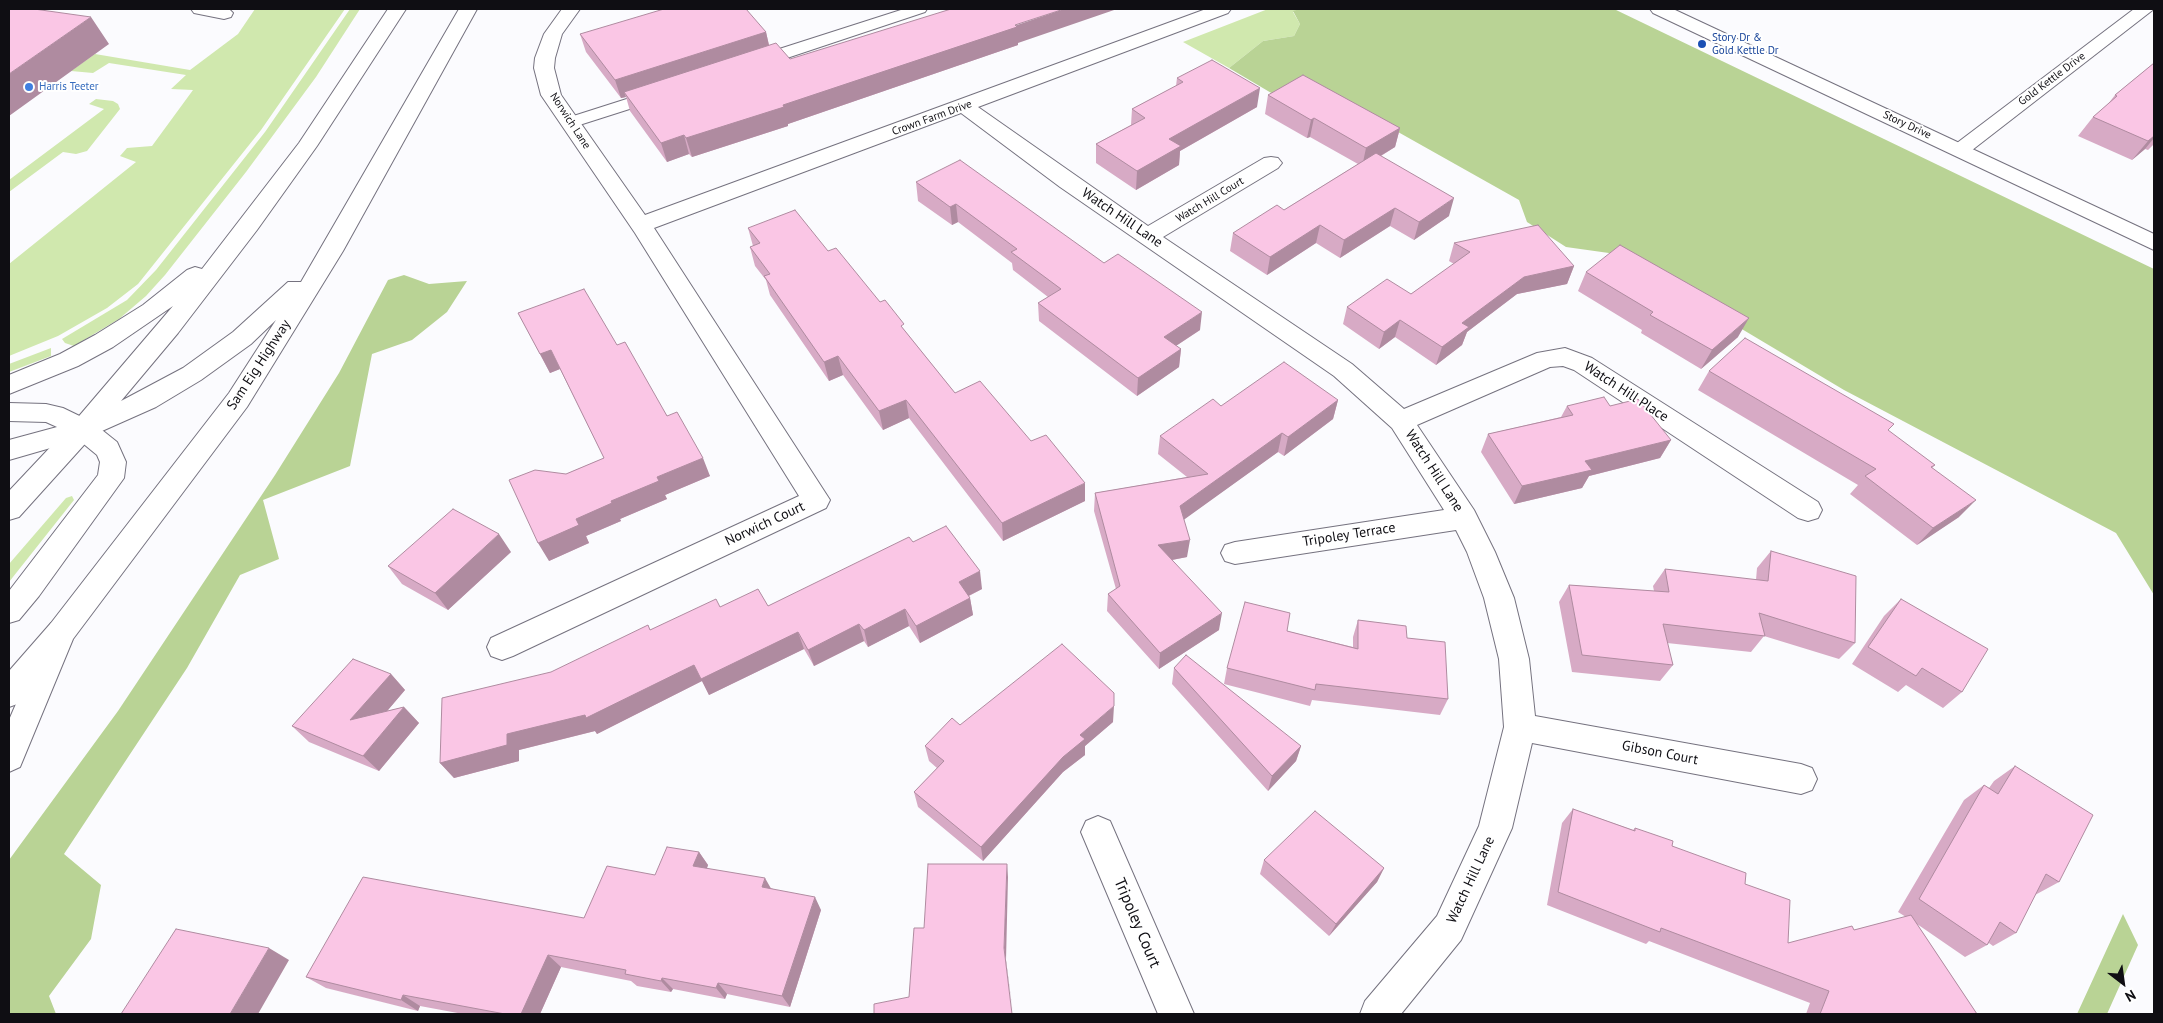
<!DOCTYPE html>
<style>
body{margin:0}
#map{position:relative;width:2163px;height:1023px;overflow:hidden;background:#fbfbfe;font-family:"PT Sans",sans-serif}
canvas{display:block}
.frame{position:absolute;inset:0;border:10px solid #0f0e13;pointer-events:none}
.north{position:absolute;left:2098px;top:958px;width:50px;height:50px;-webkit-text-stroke:4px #fff;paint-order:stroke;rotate:150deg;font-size:14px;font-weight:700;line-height:20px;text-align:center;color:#0f0e13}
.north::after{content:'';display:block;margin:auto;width:18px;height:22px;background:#0f0e13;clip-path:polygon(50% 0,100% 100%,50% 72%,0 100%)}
</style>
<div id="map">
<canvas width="2163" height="1023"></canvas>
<div class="frame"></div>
<div class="north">N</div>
</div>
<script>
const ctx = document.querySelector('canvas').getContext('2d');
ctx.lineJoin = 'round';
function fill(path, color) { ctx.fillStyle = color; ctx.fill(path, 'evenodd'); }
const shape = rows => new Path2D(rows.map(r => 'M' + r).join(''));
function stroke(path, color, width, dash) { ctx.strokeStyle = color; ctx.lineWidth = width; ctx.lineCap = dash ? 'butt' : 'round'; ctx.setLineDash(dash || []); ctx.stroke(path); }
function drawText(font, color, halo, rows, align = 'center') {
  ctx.font = font + ' "PT Sans",sans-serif'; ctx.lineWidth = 4; ctx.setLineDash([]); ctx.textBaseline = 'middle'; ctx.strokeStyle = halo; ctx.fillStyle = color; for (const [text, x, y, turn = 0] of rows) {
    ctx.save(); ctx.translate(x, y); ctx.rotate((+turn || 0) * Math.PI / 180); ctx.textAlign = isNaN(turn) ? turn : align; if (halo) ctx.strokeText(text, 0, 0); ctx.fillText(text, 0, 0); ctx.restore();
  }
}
const green = shape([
 [255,9,345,9,261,130,138,284,107,308,58,336,9,356,9,264,136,162,120,156,127,148,152,146,193,90,171,89,186,75,109,63,93,73,71,71,95,54,190,70,238,34],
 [350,9,360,9,316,77,246,172,165,275,146,296,119,319,74,346,65,343,62,339,127,300,156,270,265,132],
 [1268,9,1300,9,1293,12,1300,24,1294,36,1263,41,1229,68,1183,42],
 [96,99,113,101,118,104,120,109,87,151,76,154,63,152,9,192,9,180,104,109,89,104],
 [51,348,51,356,9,372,9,364],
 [72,496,74,500,9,582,9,564,66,498]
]);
const forest = shape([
 [1300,9,1614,9,2154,269,2154,595,2116,533,1844,390,1616,254,1566,247,1527,222,1519,200,1302,78,1273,94,1229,68,1263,41,1294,36,1300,24,1293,11],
 [404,275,429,284,467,281,447,312,412,340,372,354,350,466,263,500,279,559,240,575,187,668,64,854,101,885,91,939,49,996,56,1014,9,1014,9,860,118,711,275,475,339,373,388,280],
 [2123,914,2138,945,2107,1014,2077,1014]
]);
const lane = shape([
 [904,9,927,9,925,12,760,67,748,67,746,63,748,59,904,9],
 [658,89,664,90,667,94,664,98,570,128,564,127,561,123,564,119,658,89]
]);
const street = shape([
 [191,9,229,9,233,13,231,17,224,19,194,13,191,9],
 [562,9,580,9,562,34,555,58,554,68,561,95,645,215,1206,9,1231,9,1228,13,978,107,1148,226,1264,158,1271,157,1278,158,1282,163,1278,168,1163,237,1352,364,1404,409,1537,353,1565,348,1592,358,1818,502,1822,510,1818,518,1808,521,1798,518,1574,370,1563,366,1550,367,1417,425,1474,510,1495,552,1514,598,1529,659,1535,716,1801,764,1812,768,1817,779,1812,790,1801,794,1532,743,1512,828,1461,940,1401,1014,1360,1014,1365,1001,1437,916,1479,826,1504,727,1499,659,1484,598,1467,552,1456,530,1235,564,1225,561,1221,553,1225,545,1235,542,1444,510,1392,428,1334,376,1060,187,961,113,654,228,830,500,826,508,513,656,502,660,491,656,487,647,491,638,799,496,635,233,541,95,534,68,535,58,544,34,562,9],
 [2134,9,2154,9,1967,154,1960,156,1953,154,1950,150,1953,146,2134,9],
 [1098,816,1110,821,1194,1014,1158,1014,1081,832,1086,821,1098,816]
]);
const secondary = shape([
 [1650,9,1673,9,2154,234,2154,250,1653,13,1650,9],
 [9,403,46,404,63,408,92,422,96,429,92,436,9,460,9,440,57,427,46,422,9,421,9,403]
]);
const primary = shape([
 [388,9,406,9,317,146,257,230,178,333,121,401,183,368,233,332,288,282,301,282,459,9,477,9,343,251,247,407,73,639,20,767,9,772,9,720,51,623,229,393,276,320,251,344,201,380,156,407,93,435,19,517,9,520,9,491,74,422,173,306,113,347,78,366,9,394,9,375,60,354,95,335,143,305,187,270,195,267,202,269,299,143,388,9]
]);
const highway = shape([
 [83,419,92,422,117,442,126,462,124,478,39,596,19,620,9,623,9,591,98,475,100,462,97,455,74,436,70,429,74,422,83,419],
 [61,619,71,623,76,632,71,641,20,703,9,707,9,671,51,623,61,619]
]);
const wall = shape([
 [766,32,769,45,790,59,1018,43,1018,45,788,124,788,126,692,157,689,154,667,162,630,111,626,97,621,98,586,52,580,34],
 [2154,63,2154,144,2148,150,2145,149,2132,160,2078,136,2093,117,2108,104,2115,95],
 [1177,78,1257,107,1180,151,1179,165,1136,190,1096,163,1096,144,1131,125,1132,109,1176,86],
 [1268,95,1400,128,1395,147,1381,156,1449,216,1414,240,1390,226,1340,258,1316,243,1267,275,1230,251,1233,233,1284,210,1358,164,1310,137,1307,138,1265,114],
 [916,182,1200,330,1176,346,1181,349,1179,367,1137,396,1039,321,1038,303,1048,297,1013,270,1012,263,958,222,952,225,918,201],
 [748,228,828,251,880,302,905,331,955,393,1031,441,1085,501,1003,541,909,418,883,430,843,375,829,381,770,295,766,280,755,266,750,247,753,246],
 [1454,243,1574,266,1567,284,1517,294,1467,332,1462,345,1436,365,1395,337,1379,349,1343,324,1347,307,1411,294,1454,264,1449,261],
 [1586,272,1738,337,1701,369,1641,333,1642,330,1578,291],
 [518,313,617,345,710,476,665,495,667,499,620,519,621,521,586,536,589,543,549,561,566,474,604,458,560,369,550,373],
 [1709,371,1888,431,1935,465,1932,468,1959,517,1917,545,1850,494,1858,485,1698,390],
 [1338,400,1333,419,1284,456,1278,452,1184,519,1187,557,1172,560,1219,630,1159,669,1107,611,1108,594,1116,589,1094,511,1095,493,1187,477,1158,454,1160,436,1221,406],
 [1567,406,1610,406,1671,440,1660,458,1589,476,1582,488,1514,504,1481,452,1488,434,1561,417],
 [913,542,982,589,969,596,970,598,973,615,920,643,909,626,868,647,864,641,814,666,804,649,709,695,702,681,597,734,595,731,519,750,519,761,454,778,440,763,650,630,720,607,768,606],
 [1771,551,1855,643,1839,659,1764,636,1751,652,1667,643,1673,665,1660,681,1572,672,1559,602,1569,585,1654,591,1653,586,1665,569,1756,580,1757,568],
 [511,552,448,610,402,584,388,566],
 [1901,599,1962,692,1943,708,1906,685,1898,692,1852,664,1884,616],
 [1358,620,1407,638,1448,699,1440,715,1312,700,1310,706,1224,684,1227,668,1287,631,1353,647,1353,637],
 [1174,668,1301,746,1296,761,1268,791,1172,684],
 [391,674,405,690,387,711,404,707,419,723,379,771,309,742,292,726],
 [1113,722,1085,746,1085,755,1063,772,983,861,918,807,914,792,937,768,929,761,925,746,960,725],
 [2015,766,2059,882,2035,895,2016,933,1993,946,1989,943,1987,945,1965,957,1917,924,1977,1014,1806,1014,1810,1003,1649,941,1646,944,1547,905,1562,823,1573,809,1633,830,1635,828,1745,884,1788,943,1854,930,1906,917,1898,912,1964,800,1984,785,1989,788,1994,781],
 [699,852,708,865,707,868,771,888,821,910,790,1007,727,994,725,999,673,989,671,992,637,986,631,981,561,967,540,1014,463,1014,420,1006,418,1011,326,988,306,977,584,918],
 [1264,860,1384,868,1377,882,1329,936,1260,874]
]);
const shadedWall = shape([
 [1064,9,1117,9,1018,43,1018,45,788,124,788,126,692,157,686,138],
 [91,17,109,44,9,116,9,74],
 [766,32,770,50,624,92,626,97,621,98,615,80],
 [1260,88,1257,107,1180,151,1179,165,1136,190,1137,171,1169,139],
 [1314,118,1310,137,1307,138,1311,120],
 [1400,128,1395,147,1362,167,1366,148],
 [684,135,689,154,667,162,661,143],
 [2154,136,2154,138,2145,149,2132,160,2148,141],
 [1454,198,1449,216,1414,240,1419,222],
 [956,204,958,222,952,225,950,207],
 [1395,208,1390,226,1340,258,1344,240],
 [1320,225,1316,243,1267,275,1270,257],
 [1574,266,1567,284,1517,294,1467,332,1462,345,1436,365,1442,347,1462,323,1524,277],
 [1202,312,1200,330,1162,355,1164,337],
 [1749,318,1738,337,1701,369,1712,350],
 [1400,320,1395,337,1379,349,1384,332],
 [1181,349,1179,367,1137,396,1138,378],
 [551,350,560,369,550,373,540,354],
 [838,356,843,375,829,381,824,362],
 [906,400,909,418,883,430,879,411],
 [1338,400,1333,419,1284,456,1288,437],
 [1282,433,1278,452,1178,524,1180,506],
 [1671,440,1660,458,1589,476,1582,488,1514,504,1522,486,1585,461],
 [703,458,710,476,665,495,667,499,620,519,621,521,586,536,589,543,549,561,538,543,576,519,657,477],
 [1085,483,1085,501,1003,541,1002,523],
 [1976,500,1959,517,1917,545,1933,528],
 [499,534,511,552,448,610,435,593],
 [1190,540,1187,557,1156,563,1158,545],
 [980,571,982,589,962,599,959,582],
 [970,598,973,615,920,643,916,626],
 [905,609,909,626,868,647,864,630],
 [1222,613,1219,630,1159,669,1160,653],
 [859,624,864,641,814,666,808,650],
 [798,632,804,649,709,695,702,681,597,734,595,731,519,750,519,761,454,778,440,763,507,734,694,665],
 [391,674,405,690,366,736,350,720],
 [1114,706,1113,722,1085,746,1085,755,1063,772,983,861,981,847,1080,735],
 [404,707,419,723,379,771,363,756],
 [1301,746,1296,761,1268,791,1272,776],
 [699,852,708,865,703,879,693,866],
 [1007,864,1008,877,1006,960,1013,1014,1004,948],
 [1384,868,1377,882,1329,936,1336,924],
 [765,878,773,892,762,887],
 [815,897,821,910,790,1007,782,996],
 [269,948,289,960,258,1014,230,1014],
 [548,955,561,967,540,1014,521,1014],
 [662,978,673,989,671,992,661,981],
 [718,983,727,994,725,999,716,988],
 [403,995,420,1006,418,1011,401,1000]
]);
const building = shape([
 [9,9,34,9,91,17,9,74,9,9],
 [664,9,746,9,766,32,615,80,580,34,664,9],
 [951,9,1064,9,1015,25,1017,27,783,105,784,107,686,138,684,135,661,143,624,92,776,43,790,59,951,9],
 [1212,60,1260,88,1169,139,1181,146,1137,171,1096,144,1145,118,1132,109,1183,82,1177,78,1212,60],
 [2154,63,2154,136,2148,141,2093,117,2117,96,2115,95,2154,63],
 [1303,75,1400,128,1366,148,1314,118,1311,120,1268,95,1303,75],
 [1376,153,1454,198,1419,222,1395,208,1344,240,1320,225,1270,257,1233,233,1277,205,1284,210,1376,153],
 [960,160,1104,263,1118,254,1202,312,1164,337,1181,349,1138,378,1038,303,1061,289,1011,252,1017,249,956,204,950,207,916,182,960,160],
 [795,210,828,251,836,248,880,302,885,300,904,324,901,326,955,393,980,381,1031,441,1046,435,1085,483,1002,523,906,400,879,411,838,356,824,362,764,276,770,274,750,247,760,243,748,228,795,210],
 [1538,225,1574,266,1524,277,1462,323,1469,327,1442,347,1400,320,1384,332,1347,307,1387,279,1411,294,1470,252,1454,243,1538,225],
 [1620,245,1749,318,1712,350,1650,315,1653,312,1586,272,1620,245],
 [584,289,617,345,625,342,667,416,677,412,703,458,657,477,659,481,611,501,612,503,576,519,579,525,538,543,509,480,535,470,566,474,604,458,551,350,540,354,518,313,584,289],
 [1745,338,1894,424,1888,430,1935,465,1931,467,1976,500,1933,528,1865,476,1876,469,1709,371,1745,338],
 [1284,362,1338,400,1288,437,1282,433,1180,506,1190,540,1158,545,1222,613,1160,653,1108,594,1120,586,1095,493,1208,474,1160,436,1213,399,1221,406,1284,362],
 [1604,397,1610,406,1638,399,1671,440,1585,461,1592,470,1522,486,1488,434,1573,415,1567,406,1604,397],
 [453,509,499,534,435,593,388,566,453,509],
 [946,526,980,571,959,582,970,598,916,626,905,609,864,630,859,624,808,650,798,632,701,679,694,665,586,718,585,715,507,734,507,745,440,763,442,698,551,672,648,625,650,630,716,599,720,607,758,589,768,606,909,537,913,542,946,526],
 [1771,551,1856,576,1855,643,1759,613,1765,636,1663,624,1673,665,1582,655,1569,585,1669,592,1665,569,1768,581,1771,551],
 [1901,599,1988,649,1962,692,1922,668,1916,676,1868,647,1901,599],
 [1245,602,1290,613,1287,631,1358,649,1358,620,1406,626,1407,638,1445,642,1448,699,1316,684,1315,690,1227,668,1245,602],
 [1062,644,1114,693,1114,706,1080,735,1085,739,1063,757,981,847,914,792,944,761,925,746,952,718,960,725,1062,644],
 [1186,655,1301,746,1272,776,1174,668,1186,655],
 [353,659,391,674,350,720,404,707,363,756,292,726,353,659],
 [2015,766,2093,815,2059,882,2046,874,2016,933,2000,922,1987,945,1919,899,1984,785,1998,794,2015,766],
 [1573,809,1635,831,1635,828,1673,841,1672,846,1746,873,1745,884,1790,900,1788,943,1852,926,1854,930,1911,915,1977,1014,1820,1014,1829,991,1661,928,1660,932,1558,892,1573,809],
 [1315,811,1384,868,1336,924,1264,860,1315,811],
 [667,847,699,852,693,866,765,878,762,887,815,897,782,996,718,983,716,988,662,978,661,981,625,974,626,970,548,955,521,1014,505,1014,403,995,401,1000,306,977,363,877,584,918,607,866,655,875,667,847],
 [928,864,1007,864,1004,948,1012,1014,874,1014,874,1004,909,997,914,928,924,928,928,864],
 [176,929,269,948,230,1014,121,1014,176,929]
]);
const markers = [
 [1702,44,5,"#1a4fb4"],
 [29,87,5,"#3f7fe0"]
];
const farTransitnames = [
 ["Story Dr &",1712,38],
 ["Gold Kettle Dr",1712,51]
];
const farStreetnames = [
 ["Gold Kettle Drive",2052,79,-37],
 ["Crown Farm Drive",932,118,-20],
 ["Norwich Lane",570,121,57],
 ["Story Drive",1907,125,25],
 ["Watch Hill Court",1210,200,-31]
];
const farShopnames = [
 ["Harris Teeter",39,87]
];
const streetNames = [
 ["Watch Hill Lane",1122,218,34],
 ["Sam Eig Highway",259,365,-57],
 ["Watch Hill Place",1626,392,33],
 ["Watch Hill Lane",1434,471,57],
 ["Norwich Court",765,524,-25],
 ["Tripoley Terrace",1349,535,-9],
 ["Gibson Court",1660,753,11],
 ["Watch Hill Lane",1471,880,-65]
];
const nearStreetnames = [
 ["Tripoley Court",1137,923,67]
];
fill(green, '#d0e8ae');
fill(forest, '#b9d395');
stroke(lane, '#75727f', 2);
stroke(street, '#75727f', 2);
stroke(secondary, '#75727f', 2);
stroke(primary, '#75727f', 2);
stroke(highway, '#75727f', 2);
fill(lane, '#fff');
fill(street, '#fff');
fill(secondary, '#fff');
fill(primary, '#fff');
fill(highway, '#fff');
fill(wall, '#d7aac5');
fill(shadedWall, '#af8ba0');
fill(building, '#fac6e5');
stroke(building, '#af8ba0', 1);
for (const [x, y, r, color] of markers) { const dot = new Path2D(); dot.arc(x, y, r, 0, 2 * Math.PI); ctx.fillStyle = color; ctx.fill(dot); stroke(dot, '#fff', 2); }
drawText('11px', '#164399', '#fff', farTransitnames, 'left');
drawText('11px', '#0f0e13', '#fff', farStreetnames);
drawText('11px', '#366cbe', '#fff', farShopnames, 'left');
drawText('14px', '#0f0e13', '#fff', streetNames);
drawText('16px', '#0f0e13', '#fff', nearStreetnames);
</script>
